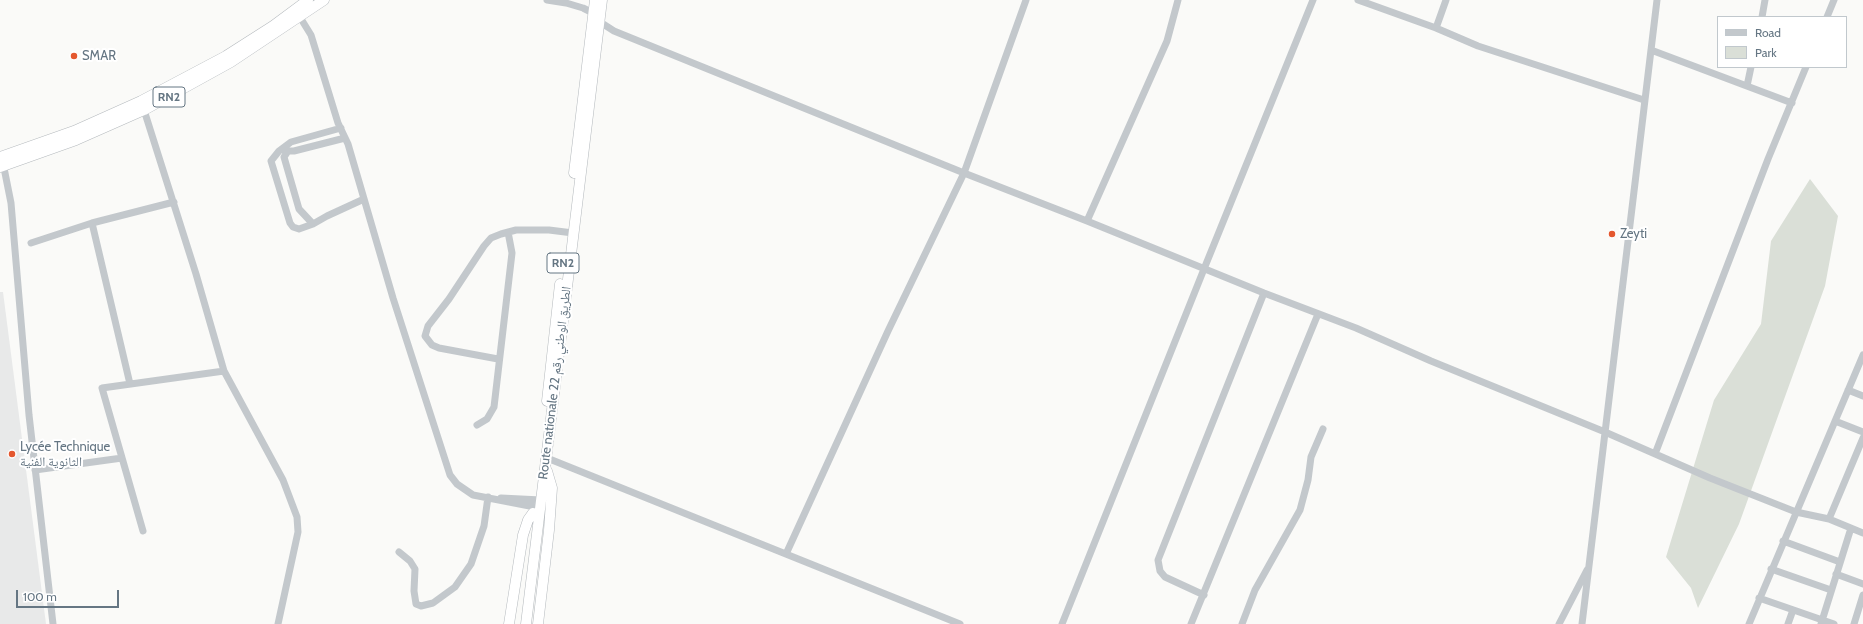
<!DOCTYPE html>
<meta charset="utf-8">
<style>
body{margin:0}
#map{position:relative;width:1863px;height:624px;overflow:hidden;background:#fafaf8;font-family:Cabin,sans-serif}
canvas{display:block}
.legend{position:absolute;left:1717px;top:16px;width:130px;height:52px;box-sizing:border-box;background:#fff;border:1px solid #c1c8cd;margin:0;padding:5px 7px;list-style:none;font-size:12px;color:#657683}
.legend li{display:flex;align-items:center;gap:8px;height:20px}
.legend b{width:20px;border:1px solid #c1c8cd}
.scale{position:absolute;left:16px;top:590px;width:103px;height:18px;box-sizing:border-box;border:2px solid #657683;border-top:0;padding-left:5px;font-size:12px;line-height:14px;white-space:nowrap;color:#657683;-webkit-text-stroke:3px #fff;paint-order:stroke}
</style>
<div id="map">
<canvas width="1863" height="624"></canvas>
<ul class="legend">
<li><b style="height:5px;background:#c3c8cc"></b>Road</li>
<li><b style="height:11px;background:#dadfd7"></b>Park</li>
</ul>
<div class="scale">100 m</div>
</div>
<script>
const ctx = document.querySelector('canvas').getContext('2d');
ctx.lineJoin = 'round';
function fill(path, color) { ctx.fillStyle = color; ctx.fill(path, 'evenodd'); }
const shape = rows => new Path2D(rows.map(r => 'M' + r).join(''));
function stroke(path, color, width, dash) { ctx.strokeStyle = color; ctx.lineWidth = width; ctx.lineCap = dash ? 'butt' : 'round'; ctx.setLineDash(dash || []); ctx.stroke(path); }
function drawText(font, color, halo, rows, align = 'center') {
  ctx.font = font + ' Cabin,"Noto Naskh Arabic",sans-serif'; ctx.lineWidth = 4; ctx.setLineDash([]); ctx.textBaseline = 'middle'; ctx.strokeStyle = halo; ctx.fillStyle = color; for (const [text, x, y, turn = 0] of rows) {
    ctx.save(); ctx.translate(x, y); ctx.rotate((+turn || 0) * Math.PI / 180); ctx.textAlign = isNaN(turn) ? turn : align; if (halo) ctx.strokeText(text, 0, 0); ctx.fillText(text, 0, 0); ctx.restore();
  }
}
const built = shape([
 [0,292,3,292,46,624,0,624]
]);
const green = shape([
 [1810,179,1838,216,1825,286,1739,524,1698,608,1691,588,1666,557,1714,400,1761,324,1771,241]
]);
const minor = shape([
 [547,0,566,3,583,8,593,13,600,22,614,31,964,173,1087,221,1264,293,1356,328,1431,361,1605,432,1710,478,1796,512,1829,519,1863,533],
 [1358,0,1436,28,1478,46,1644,100],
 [298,14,311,35,338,123,348,144,393,298,450,475,457,484,473,495,540,508],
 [1762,17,1765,0],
 [1827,17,1834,0],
 [1436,28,1446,0],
 [1651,50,1792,103],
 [1747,86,1751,67],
 [144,110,196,274,224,371,283,480,297,517,298,532,278,624],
 [341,128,291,142,279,151,271,161,290,223,293,227,299,229,313,224,327,216,364,199],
 [285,151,294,151,345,138],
 [288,151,284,157,299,209,313,224],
 [3,163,11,203,29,415,53,624],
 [1087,221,1167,41,1178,0],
 [92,223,130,384],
 [31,243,92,223,174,202],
 [498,359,439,348,432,345,425,336,428,326,449,299,484,246,491,238,501,234,516,230,549,230,573,233],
 [1848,390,1863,396],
 [1835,421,1863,432],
 [477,425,487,419,494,407,512,253,508,232],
 [1655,454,1768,159,1806,67],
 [547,458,960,624],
 [35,470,122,458],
 [501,498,541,500],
 [1829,519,1863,438],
 [143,531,102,388,224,371],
 [1783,541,1840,562],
 [399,552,410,561,415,569,414,591,416,604,421,606,433,603,455,587,471,564,484,526,488,497],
 [786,554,888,331,964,173,1026,0],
 [1771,569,1831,590],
 [1836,574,1863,584],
 [1204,595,1165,577,1160,571,1158,560,1264,293],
 [1759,598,1834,624],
 [1062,624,1204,269,1313,0],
 [1191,624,1318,314],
 [1242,624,1255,590,1300,510,1308,480,1311,457,1323,429],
 [1559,624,1587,570],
 [1582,624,1657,0],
 [1749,624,1863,355],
 [1788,624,1793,610],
 [1821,624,1851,528],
 [1854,624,1863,595]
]);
const highway = shape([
 [0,157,74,131,141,101,226,56,273,26,308,0],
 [0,167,76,140,144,110,231,62,324,0],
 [574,173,595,0],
 [547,401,560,284],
 [509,624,523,535,528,520,533,513],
 [526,624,602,0],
 [538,624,549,530,552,488,547,471]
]);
const markers = [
 [74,56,4,"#e4572e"],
 [1612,234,4,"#e4572e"],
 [12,454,4,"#e4572e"]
];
const shields = [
 [169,97,32],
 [563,263,32]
];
const shieldNames = [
 ["RN2",169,97],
 ["RN2",563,263]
];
const poiNames = [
 ["SMAR",82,56],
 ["Zeyti",1620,234],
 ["Lycée Technique",20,447],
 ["الثانوية الفنية",20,462]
];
const streetNames = [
 ["Route nationale 22 الطريق الوطني رقم",555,383,-83]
];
fill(built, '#e8e9e9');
fill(green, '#dadfd7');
stroke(highway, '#b4b9bd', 11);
stroke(minor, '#c3c8cc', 7);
stroke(highway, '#fff', 10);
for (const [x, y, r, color] of markers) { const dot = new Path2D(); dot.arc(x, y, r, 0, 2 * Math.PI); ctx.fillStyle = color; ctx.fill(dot); stroke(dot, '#fff', 1.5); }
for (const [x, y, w] of shields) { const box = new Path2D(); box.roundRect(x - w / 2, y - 10, w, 20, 3); ctx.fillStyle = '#fff'; ctx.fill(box); stroke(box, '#657683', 1); }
drawText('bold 12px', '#657683', null, shieldNames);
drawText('13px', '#657683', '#fff', poiNames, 'left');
drawText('13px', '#657683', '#fff', streetNames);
</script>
